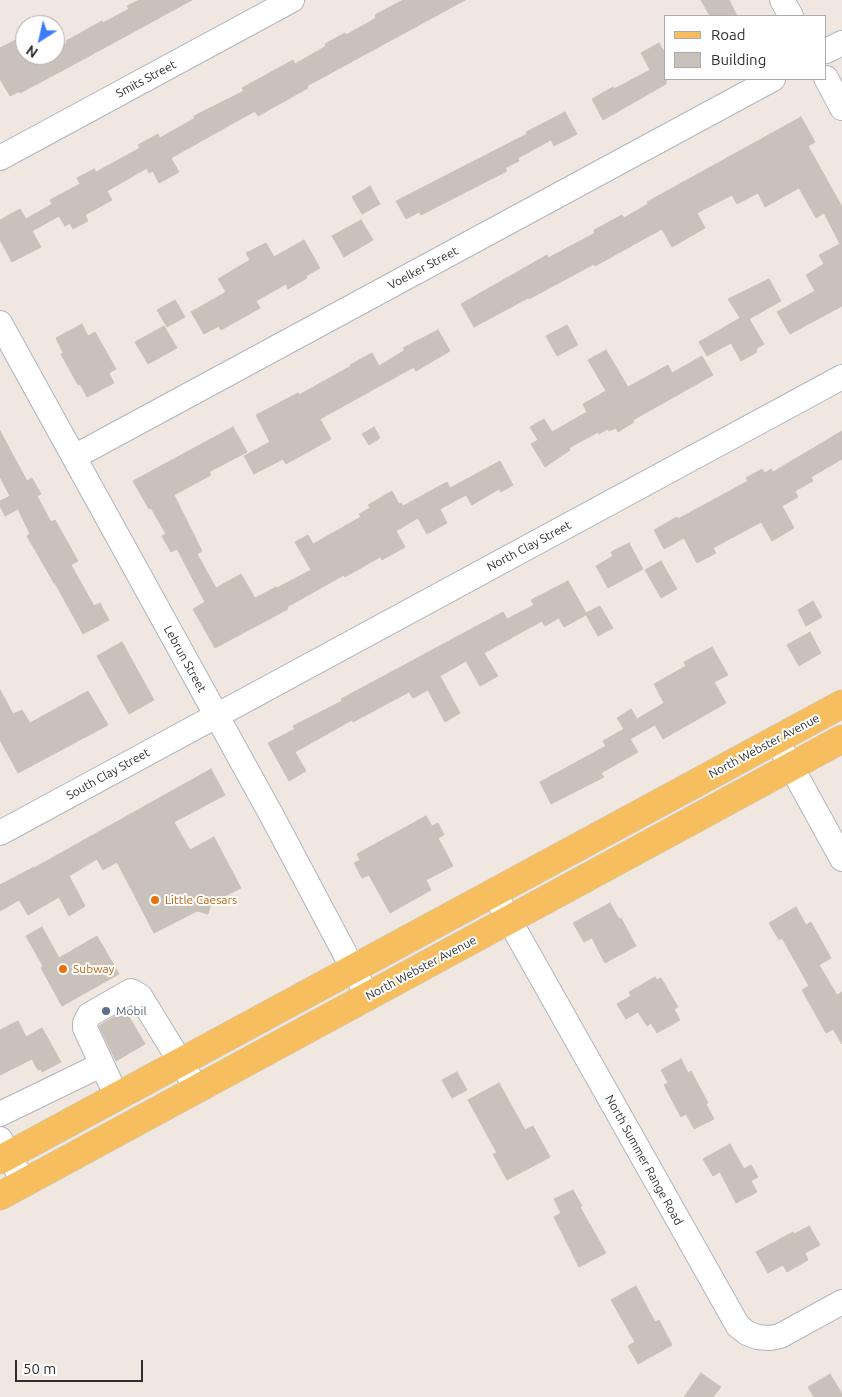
<!DOCTYPE html>
<style>
body{margin:0}
#map{position:relative;width:842px;height:1397px;overflow:hidden;background:#efe7e0;font-family:Ubuntu,sans-serif}
canvas{display:block}
.legend{position:absolute;left:664px;top:15px;width:162px;height:65px;box-sizing:border-box;background:#fff;border:1px solid #ababab;margin:0;padding:6px 9px;list-style:none;font-size:15px;color:#2e2e2e}
.legend li{display:flex;align-items:center;gap:10px;height:25px}
.legend b{width:25px;border:1px solid #ababab}
.north{position:absolute;left:15px;top:15px;width:50px;height:50px;box-sizing:border-box;background:#fff;border:1px solid #ababab;border-radius:50%;rotate:215deg;font-size:14px;font-weight:700;line-height:20px;text-align:center;color:#2e2e2e}
.north::after{content:'';display:block;margin:auto;width:18px;height:22px;background:#3d7cff;clip-path:polygon(50% 0,100% 100%,50% 72%,0 100%)}
.scale{position:absolute;left:15px;top:1360px;width:128px;height:22px;box-sizing:border-box;border:2px solid #2e2e2e;border-top:0;padding-left:6px;font-size:15px;line-height:18px;white-space:nowrap;color:#2e2e2e;-webkit-text-stroke:4px #fff;paint-order:stroke}
</style>
<div id="map">
<canvas width="842" height="1397"></canvas>
<ul class="legend">
<li><b style="height:6px;background:#f6be5f"></b>Road</li>
<li><b style="height:14px;background:#c8c2bb"></b>Building</li>
</ul>
<div class="north">N</div>
<div class="scale">50 m</div>
</div>
<script>
const ctx = document.querySelector('canvas').getContext('2d');
ctx.lineJoin = 'round';
function fill(path, color) { ctx.fillStyle = color; ctx.fill(path, 'evenodd'); }
const shape = rows => new Path2D(rows.map(r => 'M' + r).join(''));
function stroke(path, color, width, dash) { ctx.strokeStyle = color; ctx.lineWidth = width; ctx.lineCap = dash ? 'butt' : 'round'; ctx.setLineDash(dash || []); ctx.stroke(path); }
function drawText(font, color, halo, rows, align = 'center') {
  ctx.font = font + ' Ubuntu,sans-serif'; ctx.lineWidth = 4; ctx.setLineDash([]); ctx.textBaseline = 'middle'; ctx.strokeStyle = halo; ctx.fillStyle = color; for (const [text, x, y, turn = 0] of rows) {
    ctx.save(); ctx.translate(x, y); ctx.rotate((+turn || 0) * Math.PI / 180); ctx.textAlign = isNaN(turn) ? turn : align; if (halo) ctx.strokeText(text, 0, 0); ctx.fillText(text, 0, 0); ctx.restore();
  }
}
const building = shape([
 [139,0,192,0,69,67,20,93,20,91,10,96,0,79,0,48,25,35,25,55,55,55,55,50,67,43,66,41,102,21,103,23,129,9,127,6,139,0],
 [403,0,465,0,307,86,308,88,258,116,255,111,171,158,179,172,159,183,153,171,149,173,147,168,107,191,112,200,85,215,88,221,73,229,70,223,65,226,59,216,32,231,41,247,12,262,0,240,0,220,20,209,26,219,52,204,50,200,80,184,77,178,94,169,96,172,140,148,138,145,158,134,160,138,195,118,194,116,244,91,242,88,293,60,295,64,326,46,325,44,345,33,346,35,376,18,375,15,403,0],
 [701,0,729,0,737,16,710,16,701,0],
 [659,43,666,55,666,84,603,120,592,99,613,87,614,89,650,70,641,53,659,43],
 [565,112,577,134,554,146,551,140,518,158,519,161,505,168,507,171,421,215,419,212,406,219,396,201,527,134,526,132,565,112],
 [801,117,815,142,808,146,842,207,842,306,790,334,777,312,815,291,806,275,824,264,819,255,840,244,824,213,816,218,799,188,765,207,758,193,737,204,732,195,697,213,705,228,672,247,662,229,595,266,594,264,529,299,528,298,474,327,461,304,547,255,548,258,595,233,594,230,622,215,624,218,648,204,647,202,801,117],
 [370,186,380,204,362,214,352,197,370,186],
 [361,220,373,240,344,257,332,236,361,220],
 [304,240,320,268,306,276,307,278,288,289,286,284,256,301,260,308,221,330,219,326,204,334,191,312,226,292,218,279,250,260,246,253,266,243,274,257,304,240],
 [769,279,781,301,749,319,764,344,756,349,757,352,741,361,731,343,707,356,699,342,740,318,728,299,769,279],
 [175,300,185,317,167,327,157,310,175,300],
 [82,324,88,336,95,332,116,369,109,373,114,383,87,397,80,384,78,385,61,354,63,353,56,338,82,324],
 [567,325,578,345,557,356,546,336,567,325],
 [164,326,177,348,148,364,135,342,164,326],
 [438,330,450,351,416,371,414,367,320,419,331,439,286,464,283,459,254,474,244,456,270,442,256,415,298,393,299,395,351,366,350,365,372,353,379,366,405,350,403,348,438,330],
 [606,350,628,387,668,365,672,373,702,356,713,375,633,420,634,422,618,432,616,428,609,431,608,429,599,434,598,432,569,448,570,450,545,467,531,444,538,440,530,427,544,419,552,432,587,412,583,404,606,391,588,360,606,350],
 [233,427,247,452,209,472,211,475,174,495,202,551,197,554,216,588,241,574,255,598,276,587,277,588,311,570,295,542,308,535,313,544,361,517,359,514,370,508,368,505,392,491,399,504,401,503,403,506,447,482,450,488,500,461,513,485,501,492,499,489,472,505,466,495,440,509,447,523,427,534,418,518,396,531,405,547,382,560,380,557,345,577,344,575,287,607,288,609,215,648,193,609,205,602,177,549,171,552,162,536,166,534,151,508,149,509,133,481,233,427],
 [374,427,380,438,369,445,362,434,374,427],
 [0,431,27,481,32,478,41,494,37,496,51,522,55,520,78,561,71,565,94,606,100,603,109,620,83,634,55,583,54,583,27,536,30,534,18,509,5,516,0,506,0,501,10,496,0,477,0,431],
 [842,431,842,459,811,477,813,481,795,491,798,497,782,506,794,528,772,541,761,522,713,548,716,553,697,563,684,538,664,549,654,530,677,517,678,519,748,481,746,478,762,469,765,473,771,469,773,472,842,431],
 [629,543,643,569,608,588,596,566,613,556,611,552,629,543],
 [661,561,677,589,661,598,645,570,661,561],
 [568,581,586,613,600,606,613,628,598,636,586,615,564,627,559,618,545,626,542,621,484,653,498,676,480,686,466,661,440,676,460,713,445,722,428,690,413,698,409,692,353,722,352,720,295,752,306,771,289,781,268,743,295,729,293,726,342,701,341,699,503,612,507,619,534,605,531,600,568,581],
 [813,601,822,617,806,626,798,610,813,601],
 [810,632,821,653,799,666,787,645,810,632],
 [122,642,154,700,129,714,97,656,122,642],
 [712,647,728,675,714,682,726,703,663,739,655,725,630,739,638,752,601,773,604,777,551,804,540,782,606,746,603,741,624,729,617,718,631,709,637,719,664,703,654,684,686,666,684,662,712,647],
 [0,690,13,714,22,710,30,723,88,691,108,725,18,773,0,740,0,690],
 [211,769,225,795,174,822,190,850,214,837,241,888,211,903,208,914,197,911,154,933,117,862,103,870,97,859,69,876,85,906,69,916,59,897,28,915,19,900,0,911,0,885,34,867,34,868,211,769],
 [426,816,432,826,438,823,444,835,438,838,453,866,426,880,431,890,390,913,369,875,362,878,354,863,360,860,357,854,426,816],
 [610,903,619,919,621,918,636,946,605,963,592,938,584,942,573,923,610,903],
 [796,907,806,925,811,922,831,958,819,965,837,995,842,992,842,1044,833,1029,826,1033,802,990,809,986,782,938,779,940,769,923,796,907],
 [42,927,59,958,97,936,119,974,62,1006,41,968,43,966,26,936,42,927],
 [655,977,657,980,661,978,678,1007,674,1009,680,1020,657,1033,651,1023,647,1026,638,1012,626,1019,617,1004,631,996,629,992,655,977],
 [125,1010,145,1044,116,1061,99,1026,125,1010],
 [18,1021,26,1037,42,1028,61,1062,42,1072,41,1069,38,1070,32,1059,0,1075,0,1030,18,1021],
 [681,1059,688,1073,691,1071,708,1103,706,1104,714,1119,694,1129,686,1114,681,1117,664,1085,668,1083,661,1070,681,1059],
 [457,1072,467,1090,452,1098,442,1080,457,1072],
 [499,1083,525,1130,533,1126,550,1157,507,1180,493,1154,497,1153,468,1100,499,1083],
 [730,1144,744,1169,751,1165,758,1177,751,1181,757,1192,736,1203,720,1172,713,1176,703,1159,730,1144],
 [573,1190,582,1206,580,1207,606,1253,579,1267,554,1217,561,1213,554,1199,573,1190],
 [809,1226,820,1245,805,1253,808,1260,787,1272,783,1265,768,1273,756,1252,793,1232,794,1234,809,1226],
 [636,1286,655,1322,659,1320,672,1345,638,1364,628,1346,635,1342,611,1300,636,1286],
 [701,1373,721,1387,713,1397,684,1397,701,1373],
 [830,1374,842,1394,842,1397,814,1397,808,1387,830,1374]
]);
const minor = shape([
 [782,0,791,16],
 [826,51,842,43],
 [826,78,842,108],
 [0,158,292,0],
 [0,323,272,816,368,997],
 [74,457,773,79],
 [776,739,842,859],
 [0,833,842,377],
 [494,893,738,1326,747,1333,757,1337,770,1338,780,1336,842,1302],
 [117,1097,85,1028,85,1023,89,1015,131,991,140,996,197,1089],
 [0,1114,101,1065],
 [0,1139,24,1183]
]);
const major = shape([
 [0,1160,842,704],
 [0,1196,842,739]
]);
const markers = [
 [155,900,5,"#e8710a"],
 [63,969,5,"#e8710a"],
 [106,1011,5,"#5c6f8a"]
];
const streetNames = [
 ["Smits Street",146,79,-28],
 ["Voelker Street",423,268,-28],
 ["North Clay Street",529,546,-28],
 ["Lebrun Street",185,659,61],
 ["North Webster Avenue",764,746,-28],
 ["South Clay Street",108,774,-29],
 ["North Webster Avenue",421,968,-28],
 ["North Summer Range Road",644,1160,61]
];
const foodNames = [
 ["Little Caesars",165,900],
 ["Subway",73,969]
];
const serviceNames = [
 ["Mobil",116,1011]
];
fill(building, '#c8c2bb');
stroke(building, '#cbc2b9', 1);
stroke(minor, '#b0b5be', 26);
stroke(major, '#c9c9c9', 29);
stroke(minor, '#fff', 24);
stroke(major, '#f6be5f', 28);
for (const [x, y, r, color] of markers) { const dot = new Path2D(); dot.arc(x, y, r, 0, 2 * Math.PI); ctx.fillStyle = color; ctx.fill(dot); stroke(dot, '#fff', 2); }
drawText('12px', '#2e2e2e', '#fff', streetNames);
drawText('12px', '#c56008', '#fff', foodNames, 'left');
drawText('12px', '#4e5e75', '#fff', serviceNames, 'left');
</script>
